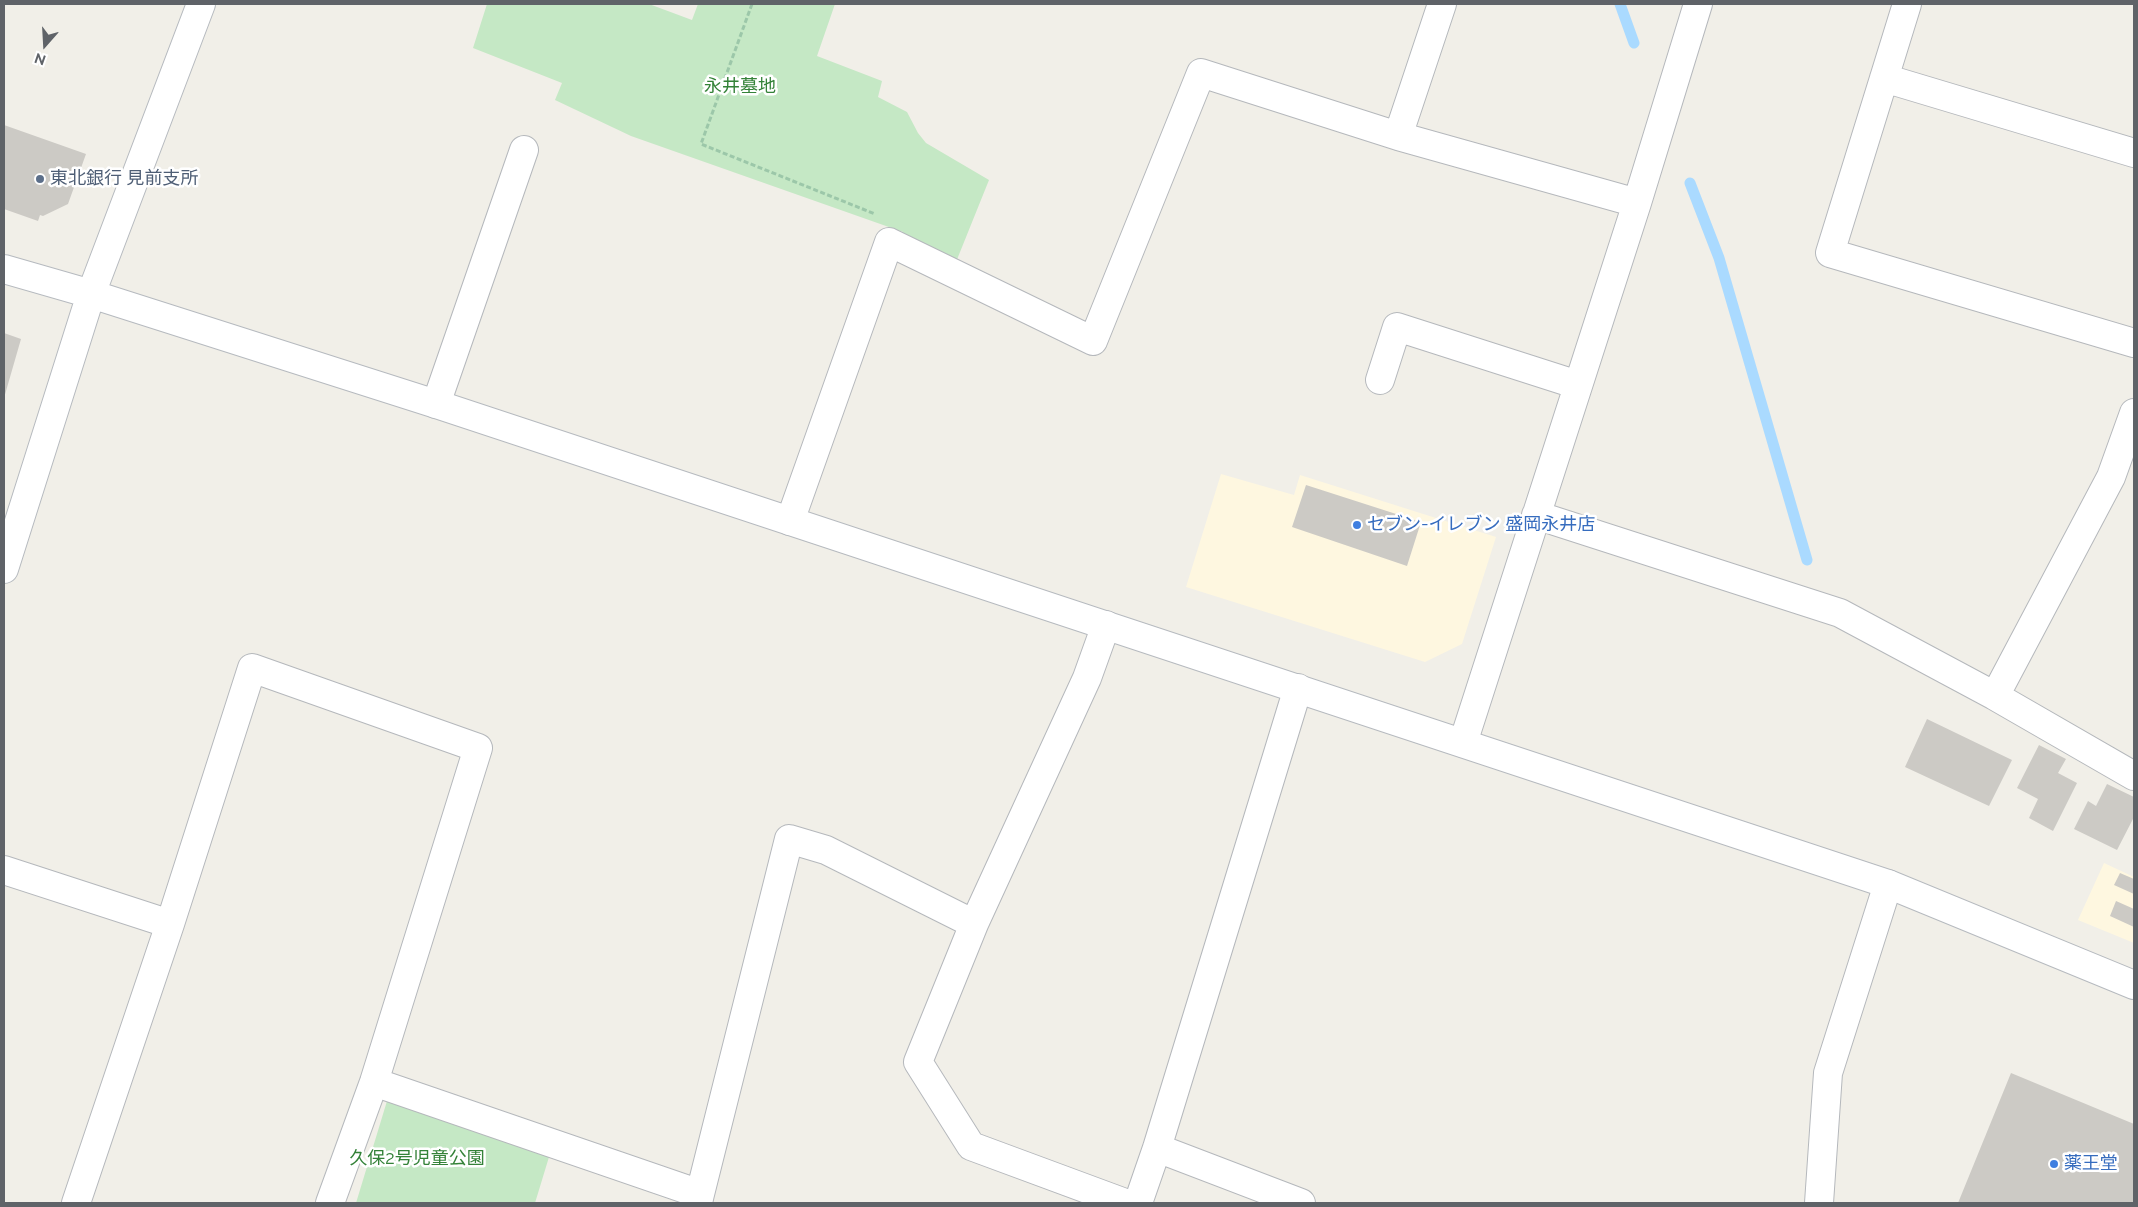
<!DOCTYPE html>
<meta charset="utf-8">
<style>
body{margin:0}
#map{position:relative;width:2138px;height:1207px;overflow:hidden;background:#f1efe8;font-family:Raleway,sans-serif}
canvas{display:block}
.frame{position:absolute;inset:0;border:5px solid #5f6368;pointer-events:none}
.north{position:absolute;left:20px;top:20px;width:50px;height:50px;-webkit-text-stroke:4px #fff;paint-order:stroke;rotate:199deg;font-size:14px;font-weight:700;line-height:20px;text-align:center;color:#5f6368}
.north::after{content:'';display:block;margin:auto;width:18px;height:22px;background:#5f6368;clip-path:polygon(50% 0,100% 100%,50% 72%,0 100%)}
</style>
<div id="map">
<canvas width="2138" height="1207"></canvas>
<div class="frame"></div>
<div class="north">N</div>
</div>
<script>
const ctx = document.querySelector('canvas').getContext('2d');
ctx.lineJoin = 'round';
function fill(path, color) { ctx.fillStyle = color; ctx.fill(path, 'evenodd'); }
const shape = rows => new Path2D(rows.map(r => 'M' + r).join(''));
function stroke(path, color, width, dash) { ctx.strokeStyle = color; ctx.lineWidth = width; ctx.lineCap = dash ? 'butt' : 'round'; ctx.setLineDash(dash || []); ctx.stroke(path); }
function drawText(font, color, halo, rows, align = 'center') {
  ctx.font = font + ' Raleway,"Noto Sans JP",sans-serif'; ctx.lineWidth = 5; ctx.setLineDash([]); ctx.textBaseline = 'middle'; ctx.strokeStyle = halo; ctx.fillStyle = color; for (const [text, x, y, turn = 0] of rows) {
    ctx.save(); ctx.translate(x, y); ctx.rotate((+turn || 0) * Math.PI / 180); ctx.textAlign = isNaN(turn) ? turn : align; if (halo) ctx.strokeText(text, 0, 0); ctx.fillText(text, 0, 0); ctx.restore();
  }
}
const commercial = shape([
 [1221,474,1294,495,1300,475,1496,537,1462,644,1425,662,1186,587],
 [2104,863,2134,877,2134,943,2078,920]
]);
const green = shape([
 [487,4,649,4,692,20,698,4,835,4,817,56,882,81,878,97,907,112,918,133,926,143,989,180,956,262,902,238,903,232,631,136,555,100,562,83,473,48],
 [387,1101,549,1157,535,1203,356,1203]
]);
const stream = shape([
 [1620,4,1634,43],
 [1690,183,1719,258,1807,560]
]);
const building = shape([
 [4,125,86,154,68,204,43,216,40,215,38,221,4,209],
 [4,333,21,339,4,398],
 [1306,485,1421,522,1407,566,1292,527],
 [1927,719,2012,760,1989,806,1905,767],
 [2039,745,2066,759,2058,773,2077,783,2053,831,2029,818,2038,799,2017,788],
 [2107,784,2134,797,2134,817,2117,850,2074,829,2088,801,2096,806],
 [2120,873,2134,879,2134,894,2114,885],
 [2116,901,2134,909,2134,927,2110,916],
 [2011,1073,2134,1124,2134,1203,1958,1203]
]);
const path = shape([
 [752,4,701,144,875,214]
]);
const street = shape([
 [1907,4,1830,253,2134,343],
 [1884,78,2134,153],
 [1398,136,1442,4],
 [1380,380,1397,327,1578,385],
 [436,404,524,150],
 [2134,413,2111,477,1995,696,2134,776],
 [1536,515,1840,613,1995,696],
 [790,521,889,242,1093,341,1201,73,1398,136,1637,203],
 [1463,743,1637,203,1698,4],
 [4,870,170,924],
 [974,924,918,1062,971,1146,1125,1203],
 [374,1082,700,1194,698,1203],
 [1157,1148,1301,1203],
 [700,1194,789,839,826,850,974,924,1087,678,1106,625],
 [76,1203,170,924,252,668,478,748,374,1082,330,1203],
 [1138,1203,1157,1148,1298,688],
 [1819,1203,1828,1073,1888,884]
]);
const secondary = shape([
 [4,269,91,294,436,404,1888,884,2134,985],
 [4,569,91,294,201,4]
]);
const markers = [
 [40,179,5,"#5c6f8a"],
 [1357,525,5,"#3f7fe0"],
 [2054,1164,5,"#3f7fe0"]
];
const parkNames = [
 ["永井墓地",740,87],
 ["久保2号児童公園",417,1159]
];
const serviceNames = [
 ["東北銀行 見前支所",50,179]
];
const shopNames = [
 ["セブン-イレブン 盛岡永井店",1367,525],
 ["薬王堂",2064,1164]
];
fill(commercial, '#fef7e0');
fill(green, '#c5e8c5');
stroke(stream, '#aadaff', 11);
fill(building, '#cccac5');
stroke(street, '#b5b8bc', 30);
stroke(secondary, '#b6babf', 30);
stroke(path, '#9cc7a9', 3, [5, 2.5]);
stroke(street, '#fff', 28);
stroke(secondary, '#fff', 28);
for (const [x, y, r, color] of markers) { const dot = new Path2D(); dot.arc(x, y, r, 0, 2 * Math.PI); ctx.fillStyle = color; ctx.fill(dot); stroke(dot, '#fff', 2); }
drawText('18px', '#348238', '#fff', parkNames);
drawText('18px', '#4e5e75', '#fff', serviceNames, 'left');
drawText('18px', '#366cbe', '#fff', shopNames, 'left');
</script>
